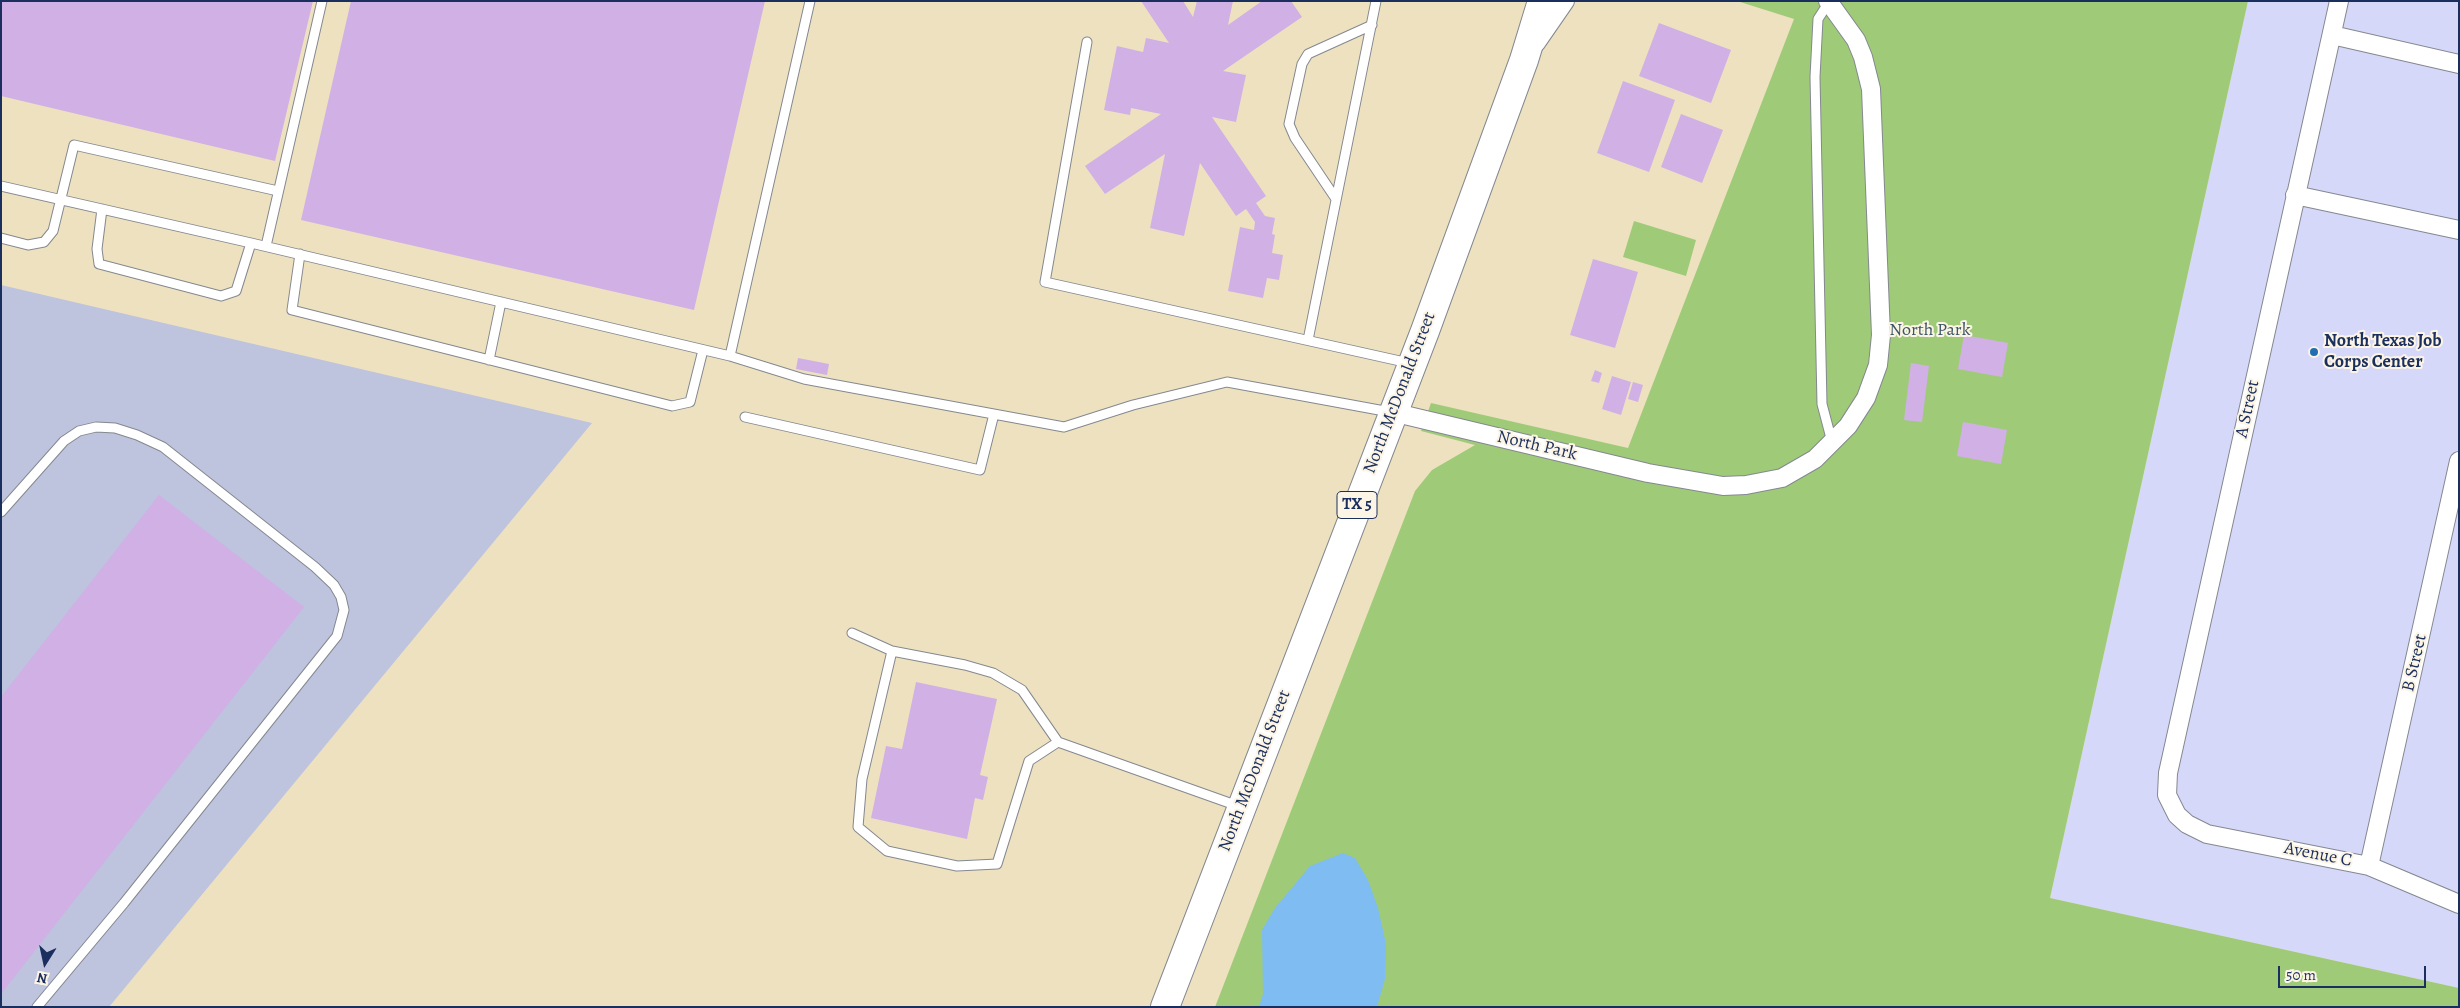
<!DOCTYPE html>
<style>
body{margin:0}
#map{position:relative;width:2460px;height:1008px;overflow:hidden;background:#eee1c0;font-family:Alegreya,serif}
canvas{display:block}
.frame{position:absolute;inset:0;border:2px solid #1b2f5e;pointer-events:none}
.north{position:absolute;left:20px;top:938px;width:50px;height:50px;-webkit-text-stroke:4px #fcf5e5;paint-order:stroke;rotate:190deg;font-size:14px;font-weight:700;line-height:20px;text-align:center;color:#1b2f5e}
.north::after{content:'';display:block;margin:auto;width:18px;height:22px;background:#1b2f5e;clip-path:polygon(50% 0,100% 100%,50% 72%,0 100%)}
.scale{position:absolute;left:2278px;top:966px;width:148px;height:22px;box-sizing:border-box;border:2px solid #1b2f5e;border-top:0;padding-left:6px;font-size:15px;line-height:18px;white-space:nowrap;color:#1b2f5e;-webkit-text-stroke:4px #fcf5e5;paint-order:stroke}
</style>
<div id="map">
<canvas width="2460" height="1008"></canvas>
<div class="frame"></div>
<div class="north">N</div>
<div class="scale">50 m</div>
</div>
<script>
const ctx = document.querySelector('canvas').getContext('2d');
ctx.lineJoin = 'round';
function fill(path, color) { ctx.fillStyle = color; ctx.fill(path, 'evenodd'); }
const shape = rows => new Path2D(rows.map(r => 'M' + r).join(''));
function stroke(path, color, width, dash) { ctx.strokeStyle = color; ctx.lineWidth = width; ctx.lineCap = dash ? 'butt' : 'round'; ctx.setLineDash(dash || []); ctx.stroke(path); }
function drawText(font, color, halo, rows, align = 'center') {
  ctx.font = font + ' Alegreya,serif'; ctx.lineWidth = 4; ctx.setLineDash([]); ctx.textBaseline = 'middle'; ctx.strokeStyle = halo; ctx.fillStyle = color; for (const [text, x, y, turn = 0] of rows) {
    ctx.save(); ctx.translate(x, y); ctx.rotate((+turn || 0) * Math.PI / 180); ctx.textAlign = isNaN(turn) ? turn : align; if (halo) ctx.strokeText(text, 0, 0); ctx.fillText(text, 0, 0); ctx.restore();
  }
}
const built = shape([
 [2248,1,2459,1,2459,988,2050,898]
]);
const industrial = shape([
 [1,285,592,423,109,1007,1,1007]
]);
const green = shape([
 [1737,1,2248,1,2050,898,2459,988,2459,1007,1215,1007,1415,491,1432,470,1475,445,1421,431,1431,403,1628,448,1794,19],
 [1634,221,1696,240,1686,276,1623,257]
]);
const water = shape([
 [1343,853,1355,858,1368,880,1378,908,1386,944,1385,979,1377,1007,1259,1007,1263,994,1262,930,1275,908,1310,866]
]);
const building = shape([
 [1,1,313,1,275,161,1,96],
 [351,1,765,1,694,310,301,220],
 [1141,1,1183,1,1193,17,1197,1,1233,1,1228,25,1262,1,1291,1,1302,17,1223,71,1246,75,1236,122,1212,117,1266,196,1256,203,1265,216,1275,218,1272,234,1275,235,1272,253,1283,255,1279,280,1267,278,1263,298,1228,291,1240,227,1254,230,1255,222,1246,209,1236,216,1200,163,1184,236,1150,228,1165,154,1105,194,1085,166,1161,114,1131,108,1130,115,1104,110,1117,46,1143,52,1146,38,1169,43],
 [1659,23,1731,50,1711,103,1639,76],
 [1623,81,1675,100,1649,172,1597,153],
 [1681,114,1723,130,1702,183,1661,167],
 [1593,259,1638,272,1615,348,1570,335],
 [1964,335,2008,343,2002,377,1958,369],
 [798,358,829,364,827,375,796,369],
 [1911,363,1929,366,1922,422,1904,420],
 [1595,370,1602,373,1599,383,1591,381],
 [1612,376,1631,382,1621,415,1602,409],
 [1633,382,1643,385,1638,402,1628,399],
 [1963,422,2007,430,2001,464,1957,456],
 [159,495,304,607,1,994,1,697],
 [916,682,997,699,980,775,988,777,983,800,975,798,967,839,871,818,886,746,902,749]
]);
const lane = shape([
 [1829,2,1818,19,1815,77,1822,404,1832,442],
 [1087,42,1045,282,1409,363],
 [1,186,251,243,730,356,804,379,1064,427,1133,405,1227,382,1390,412],
 [1336,199,1295,138,1289,124,1302,64,1308,54,1372,25],
 [102,209,97,249,99,264,221,296,236,291,251,243],
 [1,238,28,245,44,242,53,231,74,145,278,191],
 [266,246,322,1],
 [300,254,292,310,672,406,690,402,703,350],
 [1308,340,1376,1],
 [730,356,810,1],
 [489,360,501,302],
 [745,417,980,470,994,414],
 [1,512,64,441,79,431,96,427,115,428,137,435,163,447,315,567,334,585,341,597,344,610,337,636,124,903,37,1007],
 [852,633,892,651,965,665,993,673,1022,690,1058,742,1238,806],
 [892,651,862,779,858,827,887,851,957,866,997,864,1029,761,1058,742]
]);
const street = shape([
 [2339,1,2168,773,2167,795,2177,815,2187,824,2207,834,2369,866,2459,904],
 [2332,35,2459,64],
 [1536,43,1565,1],
 [2295,195,2459,230],
 [1392,412,1648,473,1723,486,1746,485,1782,478,1815,459,1848,426,1866,398,1878,365,1881,335,1871,89,1863,57,1856,40,1828,1],
 [2369,866,2459,461]
]);
const primary = shape([
 [1165,1007,1425,331,1524,60,1542,1]
]);
const markers = [
 [2314,352,5,"#1f6fb2"]
];
const shields = [
 [1357,505,40]
];
const shieldNames = [
 ["TX 5",1357,505]
];
const parkNames = [
 ["North Park",1930,331]
];
const poiNames = [
 ["North Texas Job",2324,342],
 ["Corps Center",2324,363]
];
const streetNames = [
 ["North McDonald Street",1400,393,-69],
 ["A Street",2248,409,-78],
 ["North Park",1537,446,13],
 ["B Street",2415,663,-77],
 ["North McDonald Street",1255,771,-69],
 ["Avenue C",2318,855,11]
];
fill(built, '#d6d8f9');
fill(industrial, '#bec3de');
fill(green, '#9fcb79');
fill(water, '#7ebcf2');
fill(building, '#d1b0e5');
stroke(lane, '#84888f', 11);
stroke(street, '#84888f', 20);
stroke(primary, '#84888f', 30);
stroke(lane, '#fff', 9);
stroke(street, '#fff', 18);
stroke(primary, '#fff', 28);
for (const [x, y, r, color] of markers) { const dot = new Path2D(); dot.arc(x, y, r, 0, 2 * Math.PI); ctx.fillStyle = color; ctx.fill(dot); stroke(dot, '#fcf5e5', 2); }
for (const [x, y, w] of shields) { const box = new Path2D(); box.roundRect(x - w / 2, y - 13.5, w, 27, 4); ctx.fillStyle = '#fcf5e5'; ctx.fill(box); stroke(box, '#1b2f5e', 1); }
drawText('bold 16px', '#1b2f5e', null, shieldNames);
drawText('18px', '#3c5665', '#fcf5e5', parkNames);
drawText('bold 18px', '#1b2f5e', '#fcf5e5', poiNames, 'left');
drawText('18px', '#1b2f5e', '#fcf5e5', streetNames);
</script>
